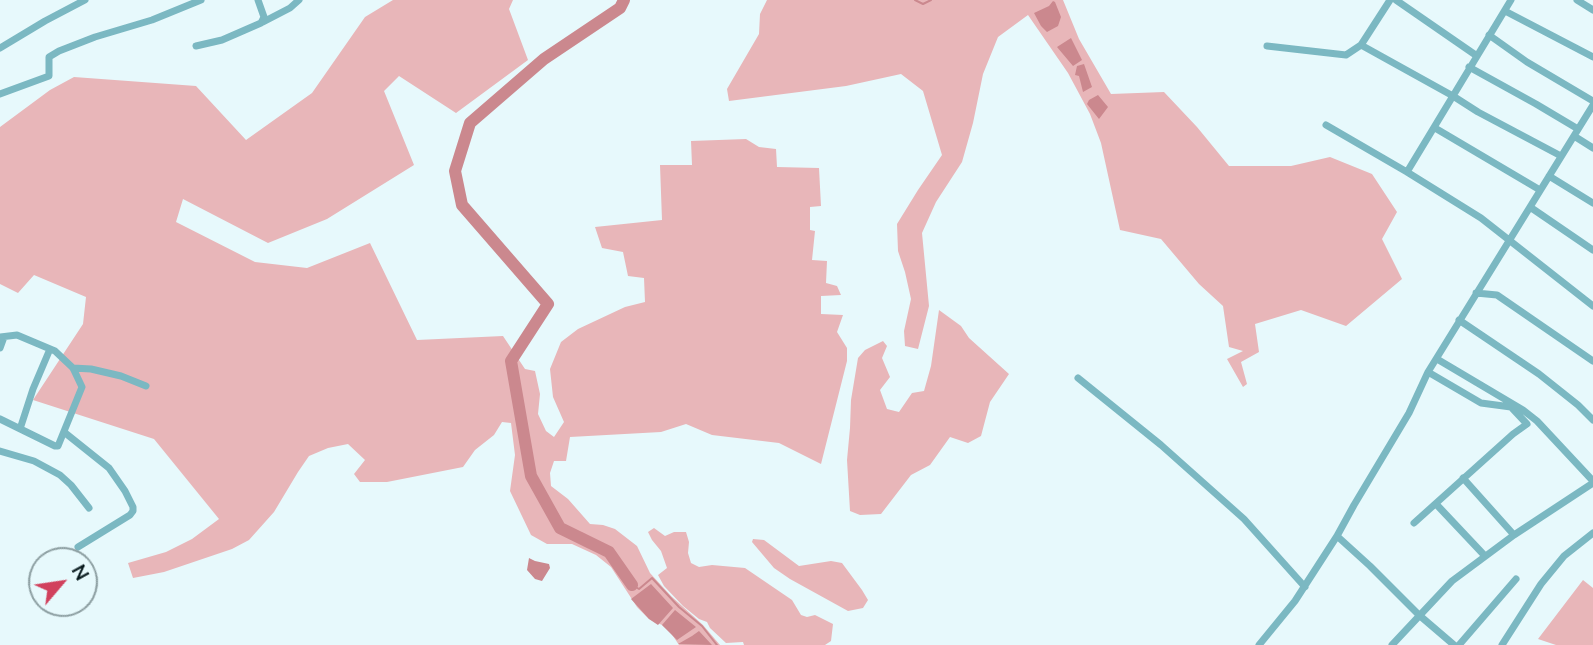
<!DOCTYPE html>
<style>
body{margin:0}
#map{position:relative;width:1593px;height:645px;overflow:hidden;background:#e7f9fc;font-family:"Nunito Sans",sans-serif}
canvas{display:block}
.north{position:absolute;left:28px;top:547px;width:70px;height:70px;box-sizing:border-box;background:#e7f9fc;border:2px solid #8d9fa2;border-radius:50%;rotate:61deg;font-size:19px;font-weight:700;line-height:28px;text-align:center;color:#06181b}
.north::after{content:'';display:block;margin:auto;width:24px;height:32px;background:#d1415d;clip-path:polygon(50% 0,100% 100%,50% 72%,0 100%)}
</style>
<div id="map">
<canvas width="1593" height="645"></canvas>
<div class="north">N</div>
</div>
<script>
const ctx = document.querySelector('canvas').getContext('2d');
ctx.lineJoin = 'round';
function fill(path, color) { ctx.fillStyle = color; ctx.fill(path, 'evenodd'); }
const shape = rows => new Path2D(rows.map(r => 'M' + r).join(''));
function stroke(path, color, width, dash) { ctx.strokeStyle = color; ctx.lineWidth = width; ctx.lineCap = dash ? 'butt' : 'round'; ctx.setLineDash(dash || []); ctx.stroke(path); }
const green = shape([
 [393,0,513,0,509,9,528,60,456,113,399,76,384,91,414,165,327,219,268,243,183,199,176,222,255,262,307,268,370,243,417,340,503,336,525,369,535,371,540,394,538,414,546,431,554,437,564,422,553,397,550,369,561,342,578,329,625,307,645,302,644,278,628,276,623,252,602,248,595,227,662,220,660,165,692,165,691,141,746,139,759,147,776,149,777,167,819,168,821,206,810,207,810,230,815,231,812,260,827,261,826,283,837,286,841,295,821,296,821,314,843,315,837,332,847,348,847,361,821,464,779,443,712,435,686,424,661,432,570,437,566,461,554,461,550,473,551,486,568,499,590,524,603,525,615,529,637,546,650,573,671,596,703,625,720,645,679,645,671,633,662,625,649,619,637,607,611,567,596,555,572,544,547,544,531,535,510,491,515,455,511,423,502,422,494,435,475,450,463,467,387,482,360,482,354,474,365,460,348,444,328,448,309,456,298,472,274,512,249,540,232,549,164,572,133,578,128,563,166,552,192,539,219,519,154,439,33,400,83,324,86,297,34,275,18,293,0,284,0,127,50,90,74,77,196,86,246,140,312,93,365,17],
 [767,0,1063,0,1079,39,1111,94,1164,92,1197,127,1229,166,1291,166,1330,157,1372,174,1397,212,1382,239,1402,279,1346,326,1301,310,1255,324,1259,352,1241,362,1247,384,1243,387,1227,359,1243,351,1229,347,1223,306,1199,284,1161,239,1120,230,1101,143,1090,114,1068,73,1028,15,998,37,983,74,973,123,962,162,936,202,922,233,929,306,918,349,905,346,904,331,911,299,905,272,898,251,897,224,918,190,942,155,923,91,901,74,846,86,729,101,727,89,759,34,760,14],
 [939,310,961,326,969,338,1009,374,990,402,981,436,968,443,950,437,930,465,911,475,881,514,860,515,850,511,847,460,850,428,851,400,858,358,865,350,883,341,887,346,882,358,890,377,880,390,887,409,899,412,912,393,924,391,931,366],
 [654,528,665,536,674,532,686,532,689,542,688,553,691,563,699,567,712,565,745,568,792,600,801,615,807,617,815,615,833,624,831,641,825,645,744,645,743,642,726,643,710,628,707,622,699,619,683,606,664,586,658,575,667,568,661,551,652,540,648,532],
 [753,539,764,540,799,566,831,561,842,563,862,590,868,600,863,608,848,611,790,579,774,568,752,542],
 [1583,580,1593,588,1593,645,1556,645,1538,639]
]);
const water = shape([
 [1053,1,1055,2,1061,17,1058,26,1047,32,1041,26,1034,13,1049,6],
 [1071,38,1082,60,1073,66,1057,47],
 [1084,64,1092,87,1083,92,1079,76,1075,75,1077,66],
 [1098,95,1108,107,1099,119,1087,104,1089,100],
 [529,558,535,561,549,564,550,568,542,581,535,579,527,570],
 [651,584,673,608,658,625,649,619,631,599],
 [675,610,696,627,677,640,662,625],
 [699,631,712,645,678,644,692,636]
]);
const stream = shape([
 [915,0,923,4,931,0],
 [632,585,639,589,652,578,679,607,702,626,717,645]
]);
const river = shape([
 [624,0,620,8,544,59,470,123,455,171,462,205,548,304,511,361,531,476,560,528,609,552,632,585]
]);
const street = shape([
 [1396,0,1477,56],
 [1577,0,1593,10],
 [1505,11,1593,57],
 [263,22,290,8,299,0],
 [1489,35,1527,62,1593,101],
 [1361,45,1453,96,1478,112,1561,156],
 [196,46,222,40,261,23,264,17,258,0],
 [1267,46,1346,55,1361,45,1390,0],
 [0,48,45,21,85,0],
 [1469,67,1536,104,1578,129],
 [0,94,49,76,49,57,59,51,95,37,152,20,201,0],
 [1326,125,1407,172,1481,218,1593,306],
 [1435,128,1540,190],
 [1574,136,1593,148],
 [1407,172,1511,0],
 [1549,176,1593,203],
 [1530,207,1593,250],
 [1476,293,1497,295,1593,361],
 [1459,320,1539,374,1578,405,1593,420],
 [0,337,17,335,55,351,73,368,82,387,58,446,55,446,0,419],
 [0,348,4,337],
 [1437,359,1523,410,1537,421,1593,481],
 [73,368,91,369,121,376,146,386],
 [1078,378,1161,445,1244,519,1305,587],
 [20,429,33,389,50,349],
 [64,432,109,468,125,491,133,507,133,511,130,515,78,547],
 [0,451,34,461,60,475,71,485,89,508],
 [1463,478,1514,535],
 [1436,504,1485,556],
 [1414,523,1513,434,1527,424,1511,407,1481,403,1428,372],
 [1337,536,1370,566,1419,615,1454,645],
 [1259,645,1295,601,1337,536,1354,505,1409,413,1428,372,1593,105],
 [1392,645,1452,581,1514,535,1593,483],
 [1459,645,1516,579],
 [1502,645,1541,584,1564,556,1593,533]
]);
fill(green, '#e8b6b9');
fill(water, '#cb888e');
stroke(stream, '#cb888e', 2);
stroke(river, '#cb888e', 12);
stroke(street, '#7bb8c2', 7);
</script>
